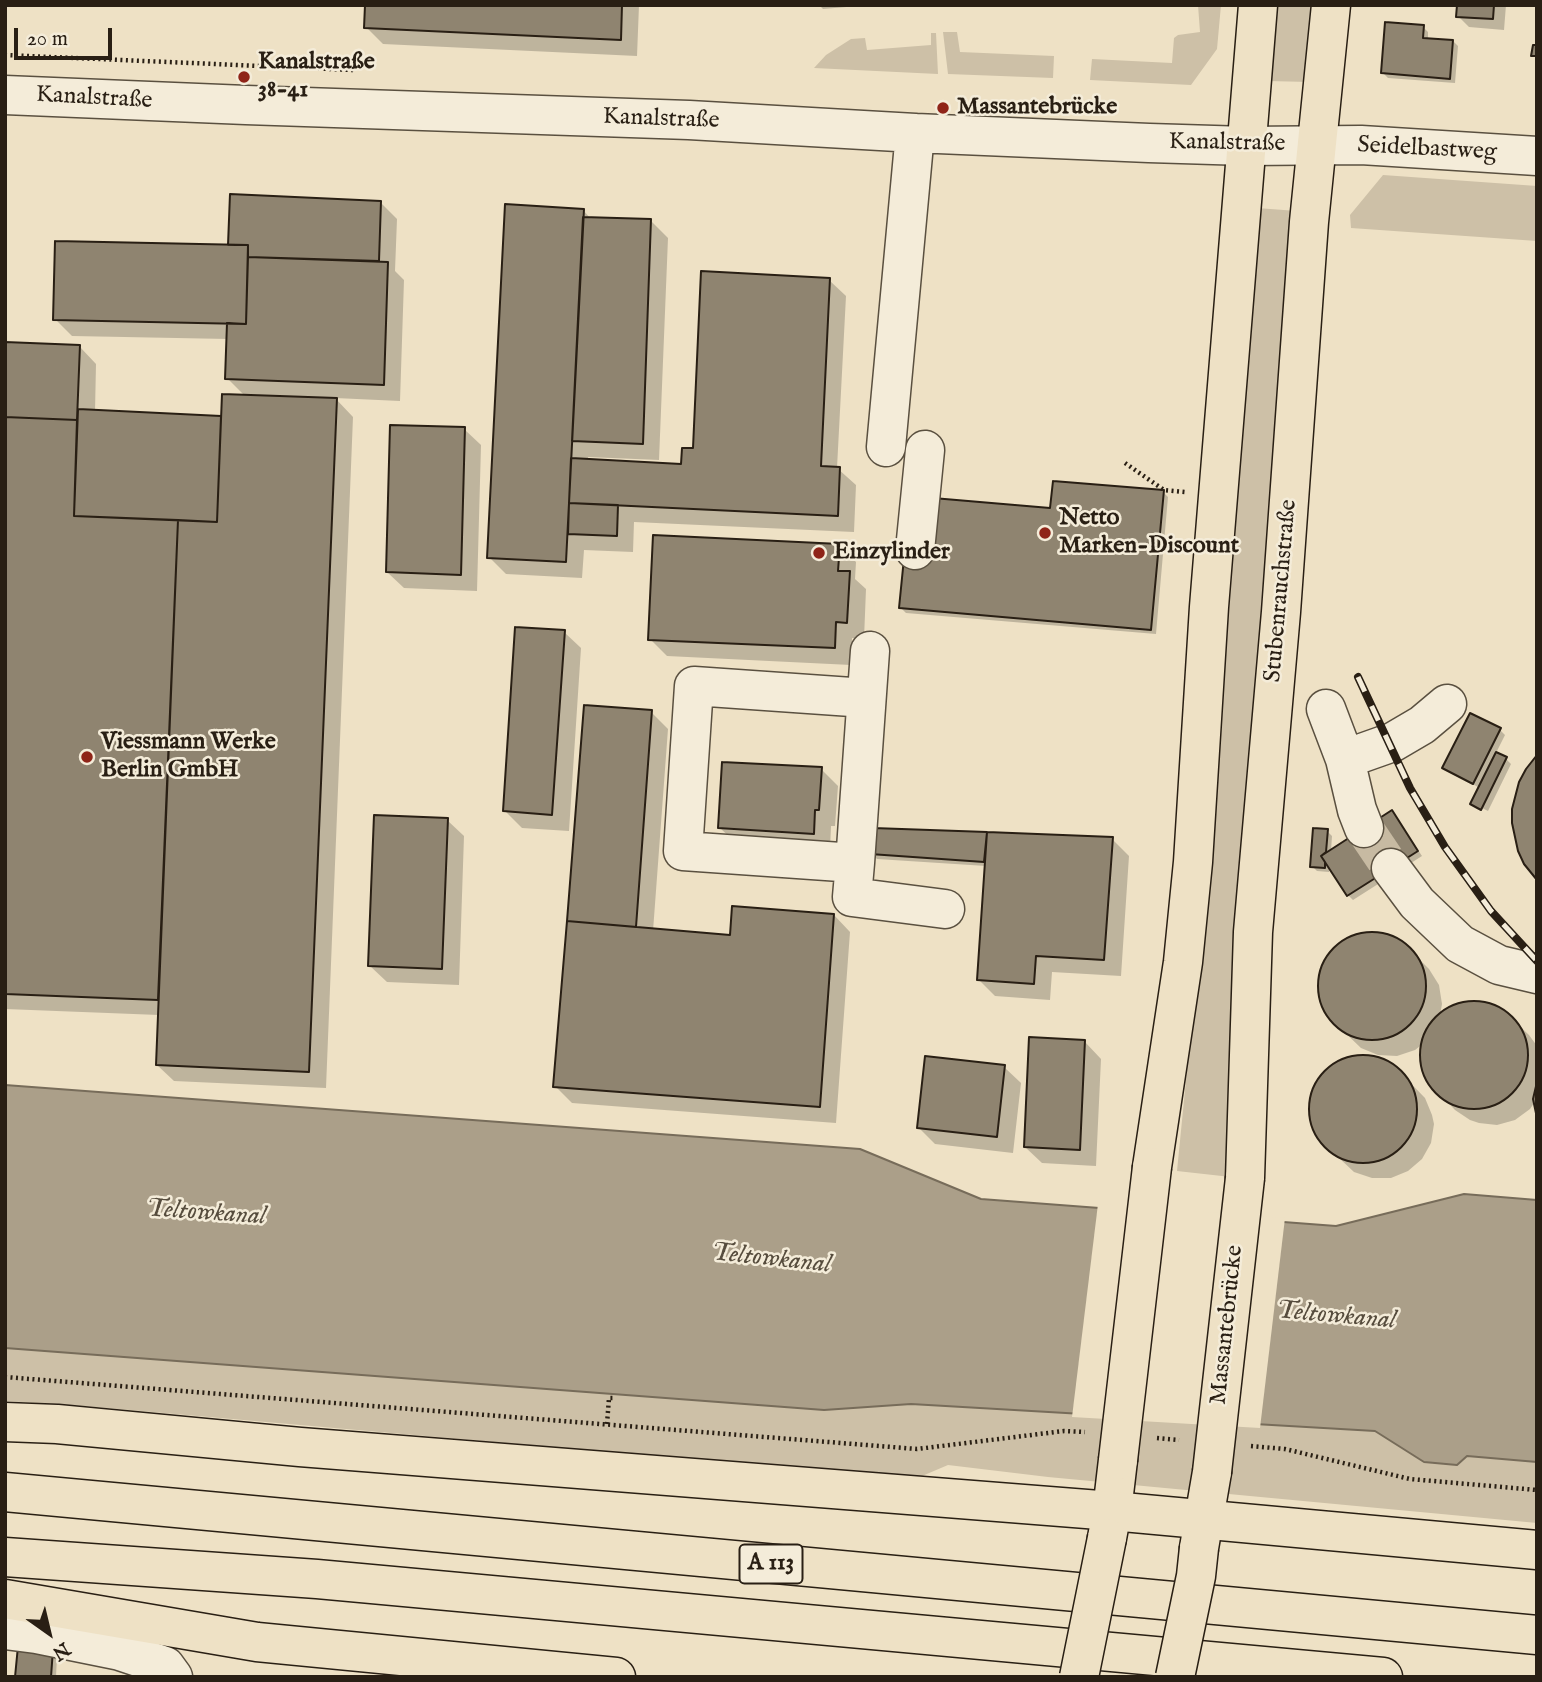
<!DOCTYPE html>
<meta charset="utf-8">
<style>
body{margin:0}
#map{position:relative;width:1542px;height:1682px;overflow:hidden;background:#eee1c5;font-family:"IM FELL English",serif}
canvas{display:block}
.frame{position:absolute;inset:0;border:7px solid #291f14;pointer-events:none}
.north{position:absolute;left:14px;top:1598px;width:70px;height:70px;-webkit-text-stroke:5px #f4ecd9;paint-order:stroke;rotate:146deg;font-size:19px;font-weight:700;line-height:28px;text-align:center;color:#291f14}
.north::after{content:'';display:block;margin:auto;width:24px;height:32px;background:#291f14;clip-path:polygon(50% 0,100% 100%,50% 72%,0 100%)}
.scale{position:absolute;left:14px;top:28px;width:98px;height:32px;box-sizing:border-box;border:4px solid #291f14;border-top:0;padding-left:9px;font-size:21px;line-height:24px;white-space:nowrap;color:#291f14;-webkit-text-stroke:5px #f4ecd9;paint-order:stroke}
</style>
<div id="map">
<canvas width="1542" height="1682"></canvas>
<div class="frame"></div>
<div class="north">N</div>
<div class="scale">20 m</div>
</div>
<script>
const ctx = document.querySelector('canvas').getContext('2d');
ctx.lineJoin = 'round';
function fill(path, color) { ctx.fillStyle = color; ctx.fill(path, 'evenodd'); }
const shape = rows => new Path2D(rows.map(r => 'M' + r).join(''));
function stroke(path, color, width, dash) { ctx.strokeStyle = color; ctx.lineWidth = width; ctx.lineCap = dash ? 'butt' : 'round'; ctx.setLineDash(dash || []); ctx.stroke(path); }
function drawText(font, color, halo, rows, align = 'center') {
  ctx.font = font + ' "IM FELL English",serif'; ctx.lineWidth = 5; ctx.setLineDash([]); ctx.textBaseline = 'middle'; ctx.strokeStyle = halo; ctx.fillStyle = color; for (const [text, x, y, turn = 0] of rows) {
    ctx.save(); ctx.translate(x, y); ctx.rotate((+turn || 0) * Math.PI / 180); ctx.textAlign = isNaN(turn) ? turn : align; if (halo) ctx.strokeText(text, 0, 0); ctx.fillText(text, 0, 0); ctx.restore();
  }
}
const green = shape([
 [1198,5,1221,5,1217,49,1191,85,1090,80,1092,59,1172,63,1174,38,1178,35,1200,32],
 [1277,5,1316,5,1310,82,1267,81,1268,72,1274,51],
 [943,32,957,32,960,52,1054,56,1053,78,948,74],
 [931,33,936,33,938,74,814,68,826,55,851,39,865,38,867,50,931,45],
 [1383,175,1537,186,1537,241,1351,228,1350,215],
 [1257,208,1297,211,1231,1177,1177,1171,1202,919],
 [5,1348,824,1410,911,1404,1375,1431,1424,1462,1467,1456,1537,1462,1537,1523,1048,1477,948,1465,915,1479,84,1406,5,1401]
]);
const water = shape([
 [5,1085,860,1149,981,1199,1336,1226,1464,1194,1537,1200,1537,1462,1467,1456,1457,1465,1424,1462,1375,1431,911,1404,824,1410,5,1348,5,1085]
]);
const pier = shape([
 [1098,1204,1285,1218,1260,1428,1072,1417]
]);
const shadow = shape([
 [367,5,639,5,637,56,383,44,366,27],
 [819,5,870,5,823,9],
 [1459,5,1506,5,1504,30,1469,27,1458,16],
 [1423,27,1428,32,1428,40,1453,41,1458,46,1455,83,1388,78,1383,73],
 [381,203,397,219,395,271,404,280,400,401,335,398,353,417,326,1088,174,1081,157,1065,159,1015,5,1009,5,344,80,347,96,364,95,412,223,417,245,396,227,378,228,339,72,336,55,319,230,247],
 [583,210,591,219,651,221,668,238,659,460,588,457,588,461,682,466,829,280,846,296,837,468,856,485,854,532,634,522,633,552,584,550,582,578,506,574,489,557],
 [464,429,481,445,477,591,404,588,387,572],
 [1163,492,1168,497,1156,634,906,613,901,608,1052,510],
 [839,545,856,562,855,579,866,589,864,639,852,638,851,665,667,656,650,639],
 [564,632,581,648,569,831,522,828,505,811],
 [651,712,668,729,653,931,731,937,834,915,850,932,836,1123,572,1103,555,1086],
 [1500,730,1505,735,1496,753,1506,759,1511,764,1488,811,1476,805,1480,788,1449,772,1444,767],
 [821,769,838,786,835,826,831,826,830,850,737,844,720,828],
 [1396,817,1422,856,1353,900,1348,895,1330,866,1329,872,1317,871,1312,866,1327,831,1332,836,1331,851],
 [447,820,464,836,459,985,387,982,370,966],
 [986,834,1112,839,1129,856,1121,976,1052,972,1050,1000,995,996,978,979,986,866,877,859,872,854],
 [1369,934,1388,936,1405,945,1429,969,1439,985,1442,1004,1440,1015,1451,1007,1469,1002,1487,1003,1504,1011,1529,1035,1537,1046,1537,1111,1536,1100,1530,1109,1515,1120,1497,1125,1479,1123,1470,1120,1455,1110,1438,1092,1427,1078,1422,1060,1424,1043,1415,1050,1397,1056,1378,1055,1361,1048,1336,1024,1324,1009,1319,991,1321,972,1329,955,1343,942,1360,935],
 [1085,1042,1101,1059,1096,1166,1042,1163,1025,1147],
 [1358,1056,1377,1058,1394,1066,1425,1098,1432,1115,1434,1124,1431,1143,1422,1159,1408,1171,1391,1178,1372,1178,1354,1172,1322,1142,1313,1125,1311,1106,1312,1098,1319,1080,1332,1066,1349,1058],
 [1004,1067,1021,1083,1013,1153,935,1144,918,1127],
 [20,1648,57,1656,56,1677,17,1677]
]);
const building = shape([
 [365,5,622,5,621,40,364,28,365,5],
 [1457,5,1494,5,1493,19,1456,17,1457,5],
 [1385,22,1424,25,1423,38,1453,40,1450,79,1381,73,1385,22],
 [1533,45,1537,45,1537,56,1531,56,1533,45],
 [230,194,381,201,379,261,248,257,248,245,228,245,230,194],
 [505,204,584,209,566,562,487,558,505,204],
 [583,217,651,219,643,444,572,441,583,217],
 [55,241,248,245,246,324,53,320,55,241],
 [248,257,388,262,384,385,225,379,227,323,246,324,248,257],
 [701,271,830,278,821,466,840,467,838,516,569,503,571,458,681,464,682,448,693,448,701,271],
 [5,342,80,345,77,420,5,417,5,342],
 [222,394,337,398,309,1072,156,1065,178,520,217,522,222,394],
 [78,409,221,416,217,522,74,516,78,409],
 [5,417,77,420,74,516,178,520,158,1000,5,994,5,417],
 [390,425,465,427,461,575,386,572,390,425],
 [1053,481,1164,490,1151,630,899,608,904,558,933,498,1050,508,1053,481],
 [569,503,618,505,617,536,568,534,569,503],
 [653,535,840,544,838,571,850,571,847,623,836,622,835,648,648,640,653,535],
 [515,627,565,630,552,815,503,811,515,627],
 [584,705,652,710,636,927,567,921,584,705],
 [1470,713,1501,728,1473,784,1442,768,1470,713],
 [1496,752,1507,757,1481,810,1470,804,1496,752],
 [1537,755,1537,880,1524,864,1518,851,1512,823,1512,809,1519,782,1526,769,1537,755],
 [722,762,822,767,819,810,815,810,814,834,718,828,722,762],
 [1392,810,1418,851,1347,896,1321,856,1392,810],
 [374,815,448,818,442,969,368,966,374,815],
 [873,828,987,832,984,862,870,854,873,828],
 [1313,828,1328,829,1326,852,1321,856,1325,862,1325,868,1310,867,1313,828],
 [987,832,1113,837,1104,960,1036,956,1034,984,977,980,987,832],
 [732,906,834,914,820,1107,553,1087,567,921,730,935,732,906],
 '1318 986a54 54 0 1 1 108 0a54 54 0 1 1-108 0Z',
 '1420 1055a54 54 0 1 1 108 0a54 54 0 1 1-108 0Z',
 [1029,1037,1085,1040,1080,1150,1024,1147,1029,1037],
 '1309 1109a54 54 0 1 1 108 0a54 54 0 1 1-108 0Z',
 [925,1056,1005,1065,997,1137,917,1128,925,1056],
 [1537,1082,1537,1118,1533,1099,1537,1082],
 [18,1646,53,1649,51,1677,15,1677,18,1646]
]);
const minorTunnel = shape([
 [1364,828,1391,868]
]);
const path = shape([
 [5,55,354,70],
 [1125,463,1164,490,1185,492],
 [5,1377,917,1449,1064,1431,1085,1432],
 [607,1424,609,1398,614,1398],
 [1157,1438,1179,1440],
 [1251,1446,1285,1449,1410,1479,1537,1490]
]);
const minor = shape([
 [5,95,246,105,689,120,915,133,1149,143,1246,146,1361,145,1537,156],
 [886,447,915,133],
 [915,550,925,450],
 [866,698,694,686,683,851,855,863,870,651],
 [1326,709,1345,759,1357,810,1364,828],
 [1345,759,1393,742,1422,725,1447,704],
 [855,863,852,897,945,909],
 [1391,868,1417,903,1460,944,1499,965,1537,974],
 [5,1630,36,1634,120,1651,165,1666,173,1677]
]);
const major = shape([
 [1152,1167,1183,962,1193,862,1209,607,1258,5],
 [1245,1178,1253,932,1281,612,1309,222,1331,5],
 [1107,1538,1112,1511,1118,1460],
 [1199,1548,1212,1472]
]);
const highway = shape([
 [5,1422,57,1424,300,1447,1112,1511,1537,1550],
 [5,1492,1537,1635],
 [5,1557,317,1579,1383,1677],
 [5,1599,257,1642,616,1677]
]);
const rail = shape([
 [1358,677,1410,788,1445,847,1491,911,1537,961]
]);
const majorBridge = shape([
 [1118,1460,1152,1167],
 [1212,1472,1245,1178],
 [1079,1677,1107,1538],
 [1175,1677,1196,1576,1199,1548]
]);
const markers = [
 [244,77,7,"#8f2418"],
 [943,108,7,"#8f2418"],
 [1045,533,7,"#8f2418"],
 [819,553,7,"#8f2418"],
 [87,757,7,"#8f2418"]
];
const shields = [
 [771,1564,63]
];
const shieldNames = [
 ["A 113",771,1564]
];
const poiNames = [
 ["Kanalstraße",258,63],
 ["38-41",258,91],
 ["Massantebrücke",957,108],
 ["Netto",1059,519],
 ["Marken-Discount",1059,547],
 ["Einzylinder",833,553],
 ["Viessmann Werke",101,743],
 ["Berlin GmbH",101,771]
];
const streetNames = [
 ["Kanalstraße",94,99,3],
 ["Kanalstraße",661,120,2],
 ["Kanalstraße",1227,144,1],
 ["Seidelbastweg",1427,150,3],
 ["Stubenrauchstraße",1282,591,-85],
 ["Massantebrücke",1228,1325,-84]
];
const waterNames = [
 ["Teltowkanal",206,1214,4],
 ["Teltowkanal",771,1260,6],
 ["Teltowkanal",1336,1317,5]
];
fill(green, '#cdc0a7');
fill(water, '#ab9f89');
stroke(water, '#776c5a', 2);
fill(pier, '#eee1c5');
fill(shadow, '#0003');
fill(building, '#8f8470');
stroke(building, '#291f14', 2);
stroke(minorTunnel, '#c7baa2', 38, [38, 19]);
stroke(minor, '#5a5040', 41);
stroke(major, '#291f14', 41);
stroke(highway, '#291f14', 41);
stroke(path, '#291f14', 4.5, [2, 3.5]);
stroke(minor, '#f4ecd9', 38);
stroke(major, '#eee1c5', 38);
stroke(highway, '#eee1c5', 38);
stroke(rail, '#291f14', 8);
stroke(rail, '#f4ecd9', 5, [16]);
stroke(majorBridge, '#291f14', 41, []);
stroke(majorBridge, '#eee1c5', 38);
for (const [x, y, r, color] of markers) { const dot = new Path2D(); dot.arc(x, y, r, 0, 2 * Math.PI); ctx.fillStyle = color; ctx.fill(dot); stroke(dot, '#f4ecd9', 2.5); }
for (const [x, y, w] of shields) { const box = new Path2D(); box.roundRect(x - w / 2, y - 19.5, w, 39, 5); ctx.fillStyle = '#f4ecd9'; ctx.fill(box); stroke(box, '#291f14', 2); }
drawText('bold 23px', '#291f14', null, shieldNames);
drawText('bold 24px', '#291f14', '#f4ecd9', poiNames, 'left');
drawText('24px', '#291f14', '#f4ecd9', streetNames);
drawText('italic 26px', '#564c3d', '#f4ecd9', waterNames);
</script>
